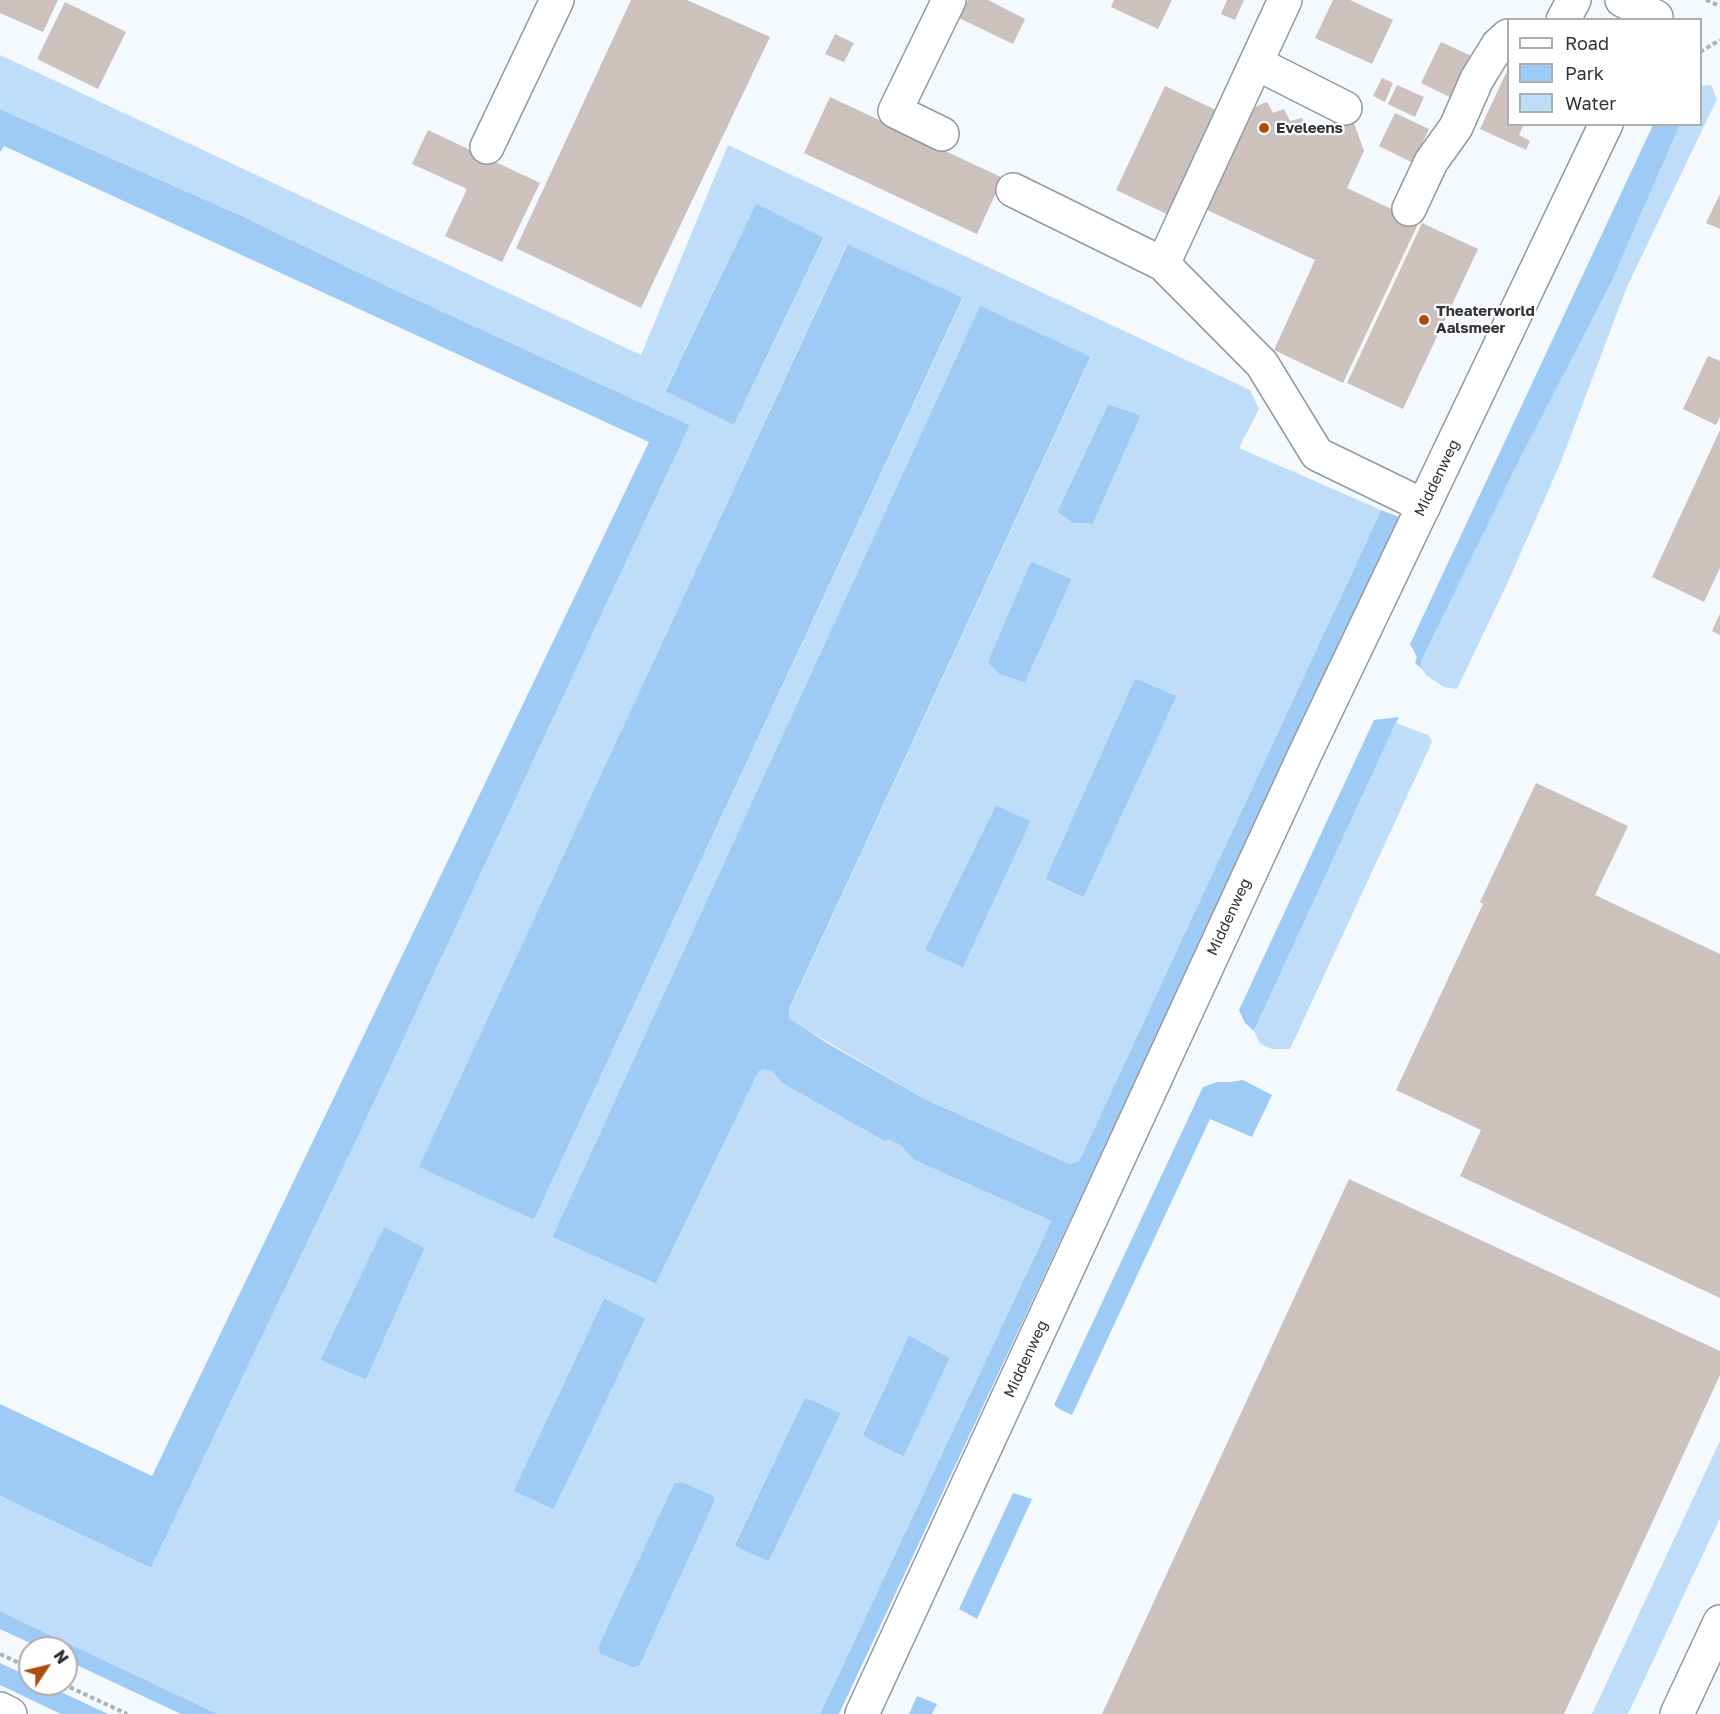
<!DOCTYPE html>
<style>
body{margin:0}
#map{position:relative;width:1720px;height:1714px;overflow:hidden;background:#f4f9fe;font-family:"Golos Text",sans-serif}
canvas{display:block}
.legend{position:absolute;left:1507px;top:18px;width:195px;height:108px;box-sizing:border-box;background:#fff;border:2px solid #acadaf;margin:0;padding:8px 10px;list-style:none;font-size:18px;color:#303337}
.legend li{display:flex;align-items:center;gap:12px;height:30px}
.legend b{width:30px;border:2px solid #acadaf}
.north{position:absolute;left:18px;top:1636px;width:60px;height:60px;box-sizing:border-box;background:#fff;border:2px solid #acadaf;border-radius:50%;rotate:55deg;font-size:16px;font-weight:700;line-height:24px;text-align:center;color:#303337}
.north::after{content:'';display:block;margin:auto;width:21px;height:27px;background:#ae4c10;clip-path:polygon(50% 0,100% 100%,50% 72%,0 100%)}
</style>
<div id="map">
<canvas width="1720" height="1714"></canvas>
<ul class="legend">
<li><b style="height:8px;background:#fff"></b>Road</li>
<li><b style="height:16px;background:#9ecbf6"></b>Park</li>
<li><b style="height:16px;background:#bfddf9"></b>Water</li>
</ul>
<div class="north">N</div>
</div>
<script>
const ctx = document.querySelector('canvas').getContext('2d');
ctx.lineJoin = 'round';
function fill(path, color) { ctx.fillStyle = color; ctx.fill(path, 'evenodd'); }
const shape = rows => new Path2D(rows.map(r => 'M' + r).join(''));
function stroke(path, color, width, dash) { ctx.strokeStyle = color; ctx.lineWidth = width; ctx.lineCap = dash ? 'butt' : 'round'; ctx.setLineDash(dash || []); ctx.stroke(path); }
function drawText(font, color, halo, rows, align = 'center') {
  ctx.font = font + ' "Golos Text",sans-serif'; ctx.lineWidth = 4.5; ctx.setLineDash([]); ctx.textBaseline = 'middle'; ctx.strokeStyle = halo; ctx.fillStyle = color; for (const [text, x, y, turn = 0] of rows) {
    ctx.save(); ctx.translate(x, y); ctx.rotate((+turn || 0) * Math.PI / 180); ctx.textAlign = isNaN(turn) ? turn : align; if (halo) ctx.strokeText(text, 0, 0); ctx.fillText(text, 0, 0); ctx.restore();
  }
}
const green = shape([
 [0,109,242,216,389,287,690,425,357,1139,151,1568,0,1496,0,1404,152,1476,649,442,4,146,0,152],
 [1653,125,1680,125,1612,281,1422,659,1421,668,1415,663,1417,657,1410,644],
 [756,203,824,237,734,425,665,392],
 [848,243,963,297,534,1220,418,1167],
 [980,305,1091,356,789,1009,789,1018,827,1043,925,1099,1070,1164,1079,1161,1381,510,1399,517,839,1714,820,1714,1051,1221,914,1160,900,1145,889,1140,884,1141,782,1083,772,1071,759,1071,656,1284,552,1237],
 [1108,404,1141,415,1093,524,1073,523,1057,512],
 [1031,561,1072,579,1025,683,999,674,987,662],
 [1135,678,1177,696,1084,898,1045,879],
 [1399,717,1396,723,1254,1031,1245,1023,1239,1010,1374,720],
 [996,805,1031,821,963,968,924,950],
 [1243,1080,1272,1095,1252,1137,1210,1119,1072,1415,1061,1410,1054,1405,1203,1087,1217,1082,1231,1082],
 [384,1226,425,1248,366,1380,320,1360],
 [604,1298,646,1318,554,1510,513,1491],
 [909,1335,950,1358,904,1457,862,1436],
 [805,1397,841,1413,769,1562,734,1546],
 [683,1482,714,1496,715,1501,640,1665,634,1668,600,1654,598,1647,674,1483],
 [1013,1493,1032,1499,977,1619,959,1609],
 [0,1611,218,1714,181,1714,66,1660,66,1648,41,1648,0,1629],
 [0,1663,30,1677,30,1684,44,1684,108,1714,61,1714,0,1685],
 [917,1696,937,1704,932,1714,909,1714]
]);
const water = shape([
 [0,55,641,355,728,145,1250,390,1259,409,1239,448,1381,510,1079,1161,1070,1164,925,1099,789,1019,789,1010,1091,357,980,306,552,1237,656,1284,759,1071,764,1069,772,1071,782,1083,884,1141,889,1139,900,1145,914,1160,1051,1221,820,1714,218,1714,0,1611,0,1496,151,1568,357,1139,690,425,389,287,242,216,0,109],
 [756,203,824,238,734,425,665,391],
 [847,244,963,298,534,1220,419,1167],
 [1108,404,1141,415,1093,524,1073,523,1057,512],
 [1031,561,1072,579,1025,683,999,674,988,662],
 [1135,678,1177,696,1083,898,1045,879],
 [996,805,1031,821,963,968,925,950],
 [384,1227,425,1248,366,1380,320,1360],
 [604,1298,646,1319,553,1510,513,1491],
 [909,1335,950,1358,903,1457,862,1435],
 [805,1397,841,1413,768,1562,734,1545],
 [683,1482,713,1496,715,1501,640,1665,634,1668,600,1654,598,1647,674,1483],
 [1711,85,1717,99,1626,289,1560,464,1506,586,1457,689,1444,687,1427,676,1421,668,1422,659,1519,460,1612,281,1680,125,1700,124,1701,86],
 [1396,723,1428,735,1432,742,1290,1049,1272,1049,1260,1044,1254,1031],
 [1720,1441,1720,1518,1628,1714,1592,1714]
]);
const building = shape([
 [0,0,58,0,43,32,0,13],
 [631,0,687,0,770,37,641,308,516,248],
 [968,0,988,0,1025,19,1013,44,959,18],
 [1114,0,1172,0,1158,29,1111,7],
 [1227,0,1244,0,1235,20,1221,14],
 [1333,0,1350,0,1393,20,1372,64,1315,38],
 [65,2,126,32,98,89,37,59],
 [835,34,854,43,844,62,825,54],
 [1441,42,1476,58,1456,100,1421,83],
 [1506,73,1508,74,1508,124,1524,124,1519,135,1530,141,1526,150,1480,129],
 [1382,78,1393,83,1385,102,1373,96],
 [1397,85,1424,97,1415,117,1388,104],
 [1165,86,1220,112,1171,216,1116,190],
 [830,97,1003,178,977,234,804,153],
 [1267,102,1273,113,1284,109,1290,121,1302,118,1307,130,1319,126,1320,128,1351,115,1364,151,1347,188,1419,222,1343,383,1274,350,1315,260,1207,210,1248,119,1245,111],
 [1395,113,1429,129,1413,163,1379,146],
 [428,130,540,183,502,262,445,236,467,189,412,164],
 [1720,194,1720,229,1706,223],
 [1422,223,1478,249,1403,409,1347,383],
 [1708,356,1720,361,1720,417,1716,425,1683,409],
 [1720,430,1720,568,1704,602,1652,577],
 [1720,613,1720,635,1712,631],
 [1536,783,1628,826,1595,895,1720,954,1720,1298,1460,1176,1481,1130,1396,1090,1483,904,1480,902],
 [1349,1179,1720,1351,1720,1375,1564,1714,1102,1714]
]);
const path = shape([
 [1706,0,1720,6],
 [1700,52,1720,40],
 [0,1654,30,1668],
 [63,1684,127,1714]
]);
const minor = shape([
 [1285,0,1163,264,1262,364,1317,454,1424,506],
 [1622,0,1656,17],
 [1563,20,1574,0],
 [1256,63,1345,108],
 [942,134,895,111,949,0],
 [487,147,557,0],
 [1013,190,1163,264],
 [1409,209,1431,162,1456,127,1477,79,1498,45,1508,36],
 [0,1709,10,1714],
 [862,1714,1305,754,1606,124],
 [1677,1714,1720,1622]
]);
const markers = [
 [1264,128,6,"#ae4c10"],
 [1424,320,6,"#ae4c10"]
];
const poiNames = [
 ["Eveleens",1276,128],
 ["Theaterworld",1436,311],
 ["Aalsmeer",1436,328]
];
const streetNames = [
 ["Middenweg",1437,478,-64],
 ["Middenweg",1229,917,-65],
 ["Middenweg",1026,1359,-65]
];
fill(green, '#9ecbf6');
fill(water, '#bfddf9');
fill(building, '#ccc1bc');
stroke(minor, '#9199a0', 36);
stroke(path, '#aeb2b7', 4, [4.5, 3]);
stroke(minor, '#fff', 33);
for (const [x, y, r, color] of markers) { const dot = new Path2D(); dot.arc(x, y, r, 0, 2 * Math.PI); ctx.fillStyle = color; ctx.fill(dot); stroke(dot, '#fff', 2); }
drawText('bold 15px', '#303337', '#fff', poiNames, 'left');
drawText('15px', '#303337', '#fff', streetNames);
</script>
